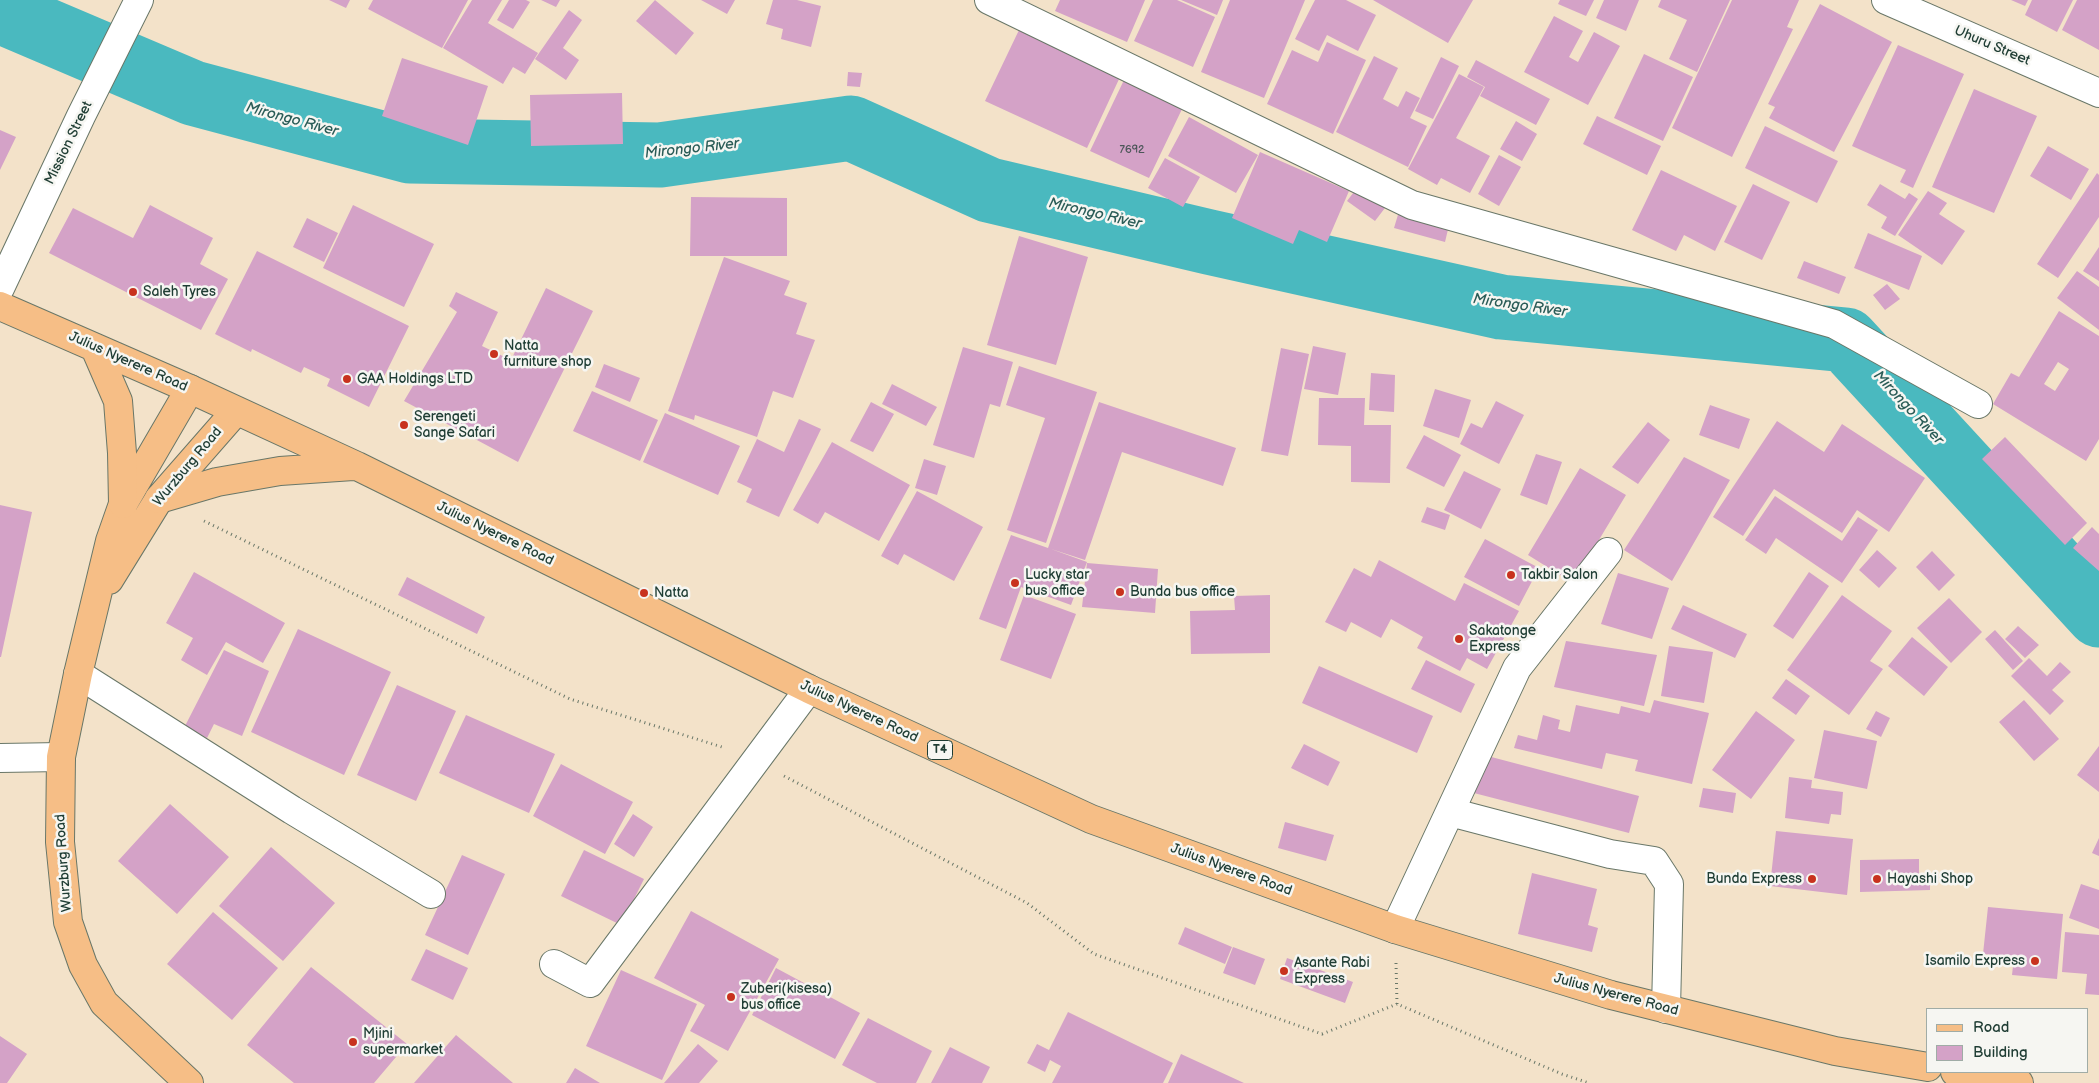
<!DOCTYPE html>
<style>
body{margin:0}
#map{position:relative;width:2099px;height:1083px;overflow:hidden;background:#f3e2c9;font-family:"Balsamiq Sans",sans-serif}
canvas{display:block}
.legend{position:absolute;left:1926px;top:1008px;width:162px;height:65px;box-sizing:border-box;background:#f6f6f2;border:1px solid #a0aca6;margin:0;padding:6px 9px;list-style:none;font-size:15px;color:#1f3d34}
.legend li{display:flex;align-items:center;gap:10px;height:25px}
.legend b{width:25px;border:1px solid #a0aca6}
</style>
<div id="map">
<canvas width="2099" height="1083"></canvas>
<ul class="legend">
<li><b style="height:6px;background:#f6be86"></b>Road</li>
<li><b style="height:14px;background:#d4a2c7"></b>Building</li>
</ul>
</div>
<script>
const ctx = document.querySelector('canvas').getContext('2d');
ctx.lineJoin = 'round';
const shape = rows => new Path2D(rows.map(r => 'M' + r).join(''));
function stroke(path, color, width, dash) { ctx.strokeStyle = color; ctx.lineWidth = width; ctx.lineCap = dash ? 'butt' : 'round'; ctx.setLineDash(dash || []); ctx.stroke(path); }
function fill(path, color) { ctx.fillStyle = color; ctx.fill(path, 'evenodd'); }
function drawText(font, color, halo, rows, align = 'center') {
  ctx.font = font + ' "Balsamiq Sans",sans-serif'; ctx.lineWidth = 5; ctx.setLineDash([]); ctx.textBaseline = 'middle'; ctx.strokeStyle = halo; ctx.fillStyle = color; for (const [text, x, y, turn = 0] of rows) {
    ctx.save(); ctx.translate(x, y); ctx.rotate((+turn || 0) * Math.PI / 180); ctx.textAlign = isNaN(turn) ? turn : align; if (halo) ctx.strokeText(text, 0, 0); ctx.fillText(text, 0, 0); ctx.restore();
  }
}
const river = shape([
 [0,11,193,93,410,151,660,155,851,128,989,190,1209,242,1501,307,1846,340,2099,615]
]);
const building = shape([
 [329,0,350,0,346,8],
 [373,0,468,0,442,48,368,9],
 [472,0,502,0,488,23,538,53,525,74,513,67,503,84,443,48],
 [509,0,526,0,530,2,513,29,497,20],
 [541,0,560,0,556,7],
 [655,0,694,33,676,55,636,21],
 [701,0,735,0,727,14],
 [773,0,797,0,821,6,811,47,781,39,783,29,766,24],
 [1060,0,1145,0,1127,42,1055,11],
 [1153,0,1177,0,1215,17,1193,67,1134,41],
 [1181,0,1223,0,1217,15],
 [1230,0,1305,0,1264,98,1201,72],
 [1315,0,1346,0,1376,15,1358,51,1327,35,1319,51,1295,39],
 [1373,0,1473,0,1448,43],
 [1560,0,1594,0,1586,16,1558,4],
 [1604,0,1639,0,1626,31,1596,18],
 [1661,0,1730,0,1697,72,1669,59,1687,20,1658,7],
 [1732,0,1799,0,1787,27,1793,29,1732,157,1672,128],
 [2011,0,2028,0,2025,6],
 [2032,0,2073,0,2057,32,2025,15],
 [2077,0,2099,0,2099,50,2062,30],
 [1820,4,1892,42,1834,152,1769,118,1775,107,1768,104],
 [569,10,582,20,563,48,579,60,566,80,535,59],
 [1554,16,1583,31,1569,57,1578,62,1594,32,1620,46,1588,105,1524,72],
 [1019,30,1120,77,1087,148,985,101],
 [1327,42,1366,60,1333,134,1267,104,1292,50,1318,62],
 [1898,45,1964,74,1913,188,1900,182,1906,170,1852,146],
 [1644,54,1693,77,1663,141,1614,118],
 [1374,56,1398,68,1383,99,1398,107,1406,91,1420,98,1410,118,1427,126,1408,167,1336,132],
 [1441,57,1459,66,1433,119,1415,111],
 [402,58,488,86,468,145,382,116],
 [1476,60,1550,99,1536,125,1480,96,1485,87,1467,77],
 [848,72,862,73,860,87,847,86],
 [1459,74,1484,87,1456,138,1490,156,1470,193,1441,178,1437,185,1408,169],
 [1124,80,1183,107,1149,178,1090,151],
 [1974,89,2037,116,1994,213,1932,187],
 [622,93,623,144,531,146,530,95],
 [1597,116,1661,146,1647,175,1583,144],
 [1189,117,1258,155,1236,193,1168,156],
 [1516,121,1537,134,1522,161,1500,149],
 [1765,126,1838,161,1817,203,1745,168],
 [0,130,16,137,0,170],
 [2048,146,2089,169,2071,200,2030,176],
 [1260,152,1349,191,1327,242,1299,230,1293,244,1232,218],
 [1499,155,1521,167,1499,206,1478,194],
 [1165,158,1200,177,1183,207,1148,188],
 [1661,170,1737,206,1715,251,1684,235,1676,251,1632,230],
 [2097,173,2099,175,2099,217,2058,278,2037,264],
 [1360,184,1388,204,1375,221,1347,201],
 [1753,184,1790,202,1762,260,1724,242],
 [1880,184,1905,199,1909,193,1918,199,1895,236,1881,228,1887,217,1867,205],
 [1928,191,1947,203,1939,214,1965,231,1942,265,1898,235],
 [691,197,787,198,787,256,690,256],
 [150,205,213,238,200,264,228,279,201,330,49,253,73,208,133,238],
 [353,205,434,244,404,307,323,268],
 [1400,208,1450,221,1445,242,1394,228],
 [307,218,338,233,324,262,293,247],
 [1868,233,1922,256,1909,290,1854,268],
 [1019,236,1088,257,1056,365,987,345],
 [2099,247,2099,281,2083,271],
 [257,251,409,326,369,407,327,386,330,379,304,367,301,373,252,349,251,352,215,334],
 [724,257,790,281,784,295,807,303,796,334,815,340,793,398,773,391,757,437,695,415,694,420,668,411],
 [1804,261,1846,277,1839,294,1797,278],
 [2077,271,2099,287,2099,330,2057,298],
 [1887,284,1900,299,1885,310,1873,295],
 [546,288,593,311,518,462,404,401,457,312,449,306,456,292,498,312,482,346,511,360],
 [2059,311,2099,336,2099,439,2086,461,1993,404,2011,373,2019,377],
 [2058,362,2069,369,2055,391,2044,384],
 [1313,346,1346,353,1338,395,1304,389],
 [963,347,1013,362,1000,407,990,404,974,458,933,445],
 [1281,348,1309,354,1288,456,1261,451],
 [604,364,640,378,630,402,595,387],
 [1019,366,1097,392,1046,543,1007,530,1045,418,1006,405],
 [1371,373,1395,375,1394,412,1369,410],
 [892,384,937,407,926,426,882,404],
 [1435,389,1471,400,1459,438,1423,426],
 [592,391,658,420,640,461,573,431],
 [1319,398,1365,398,1364,425,1391,425,1390,483,1351,482,1351,446,1318,445],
 [1496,401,1524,415,1499,464,1460,444,1471,423,1482,428],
 [871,402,894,414,873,452,850,441],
 [1099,402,1236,448,1223,486,1122,452,1085,560,1051,549,1087,562,1071,605,1021,587,1006,629,979,619,1011,535,1048,548],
 [1710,405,1750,419,1739,449,1699,435],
 [665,413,740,446,718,495,643,462],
 [799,419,821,429,779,517,746,502,752,489,737,482,757,439,784,452],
 [1777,421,1824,452,1842,424,1925,478,1889,532,1857,510,1842,533,1774,489,1743,536,1713,517],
 [1648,422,1670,440,1638,484,1612,467],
 [1424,435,1461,455,1444,487,1406,468],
 [2005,437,2087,523,2065,545,1982,459],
 [832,442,910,485,879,541,825,512,818,524,793,510],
 [1536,454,1562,462,1547,505,1520,495],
 [1684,457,1730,480,1672,581,1624,550],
 [924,459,946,466,937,495,915,488],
 [1580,468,1626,495,1573,583,1528,555],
 [1464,471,1501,489,1481,529,1444,510],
 [917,491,983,527,954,581,904,554,898,565,881,556],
 [1775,496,1842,541,1858,517,1878,530,1842,583,1776,538,1766,554,1745,540],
 [0,505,32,512,1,657,0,657],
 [1427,507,1450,515,1445,530,1421,522],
 [2092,527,2099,534,2099,571,2073,548],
 [1485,539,1539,568,1519,606,1464,577],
 [1877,550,1897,568,1879,588,1859,570],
 [1932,551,1955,575,1939,591,1916,567],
 [1379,560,1455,601,1464,583,1519,611,1487,669,1467,658,1460,671,1417,648,1423,637,1391,619,1381,638,1351,622,1346,632,1325,622,1354,568,1371,577],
 [1087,563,1158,569,1155,613,1082,607],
 [194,572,285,623,263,663,226,642,207,675,181,660,193,638,166,623],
 [1809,572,1829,586,1793,639,1773,626],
 [1618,573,1669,588,1652,639,1601,624],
 [407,577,485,617,477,634,398,595],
 [1024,595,1076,614,1051,679,1000,660],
 [1270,595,1270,653,1191,654,1190,611,1235,610,1234,596],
 [1842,595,1892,631,1870,661,1883,669,1849,715,1787,670],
 [1949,598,1982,632,1951,663,1917,628],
 [1683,605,1747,634,1735,658,1671,629],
 [2018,626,2039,645,2025,658,2005,639],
 [298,629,391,672,344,775,251,732],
 [1995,630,2023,661,2013,670,1985,639],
 [1912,637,1948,667,1924,696,1888,666],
 [1566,641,1657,655,1644,706,1554,687],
 [1669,646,1713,652,1704,703,1661,696],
 [224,650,269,671,242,736,214,724,207,738,185,726],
 [2029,658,2047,676,2060,662,2071,672,2052,690,2064,701,2050,715,2011,676],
 [1426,660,1475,684,1461,713,1411,689],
 [1319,666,1433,716,1417,753,1302,703],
 [1786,679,1810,696,1796,715,1772,698],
 [397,685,456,711,416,801,357,775],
 [1654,700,1709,713,1692,784,1635,771,1638,760,1606,753,1602,769,1514,748,1518,735,1537,740,1543,715,1560,720,1558,729,1570,732,1576,705,1619,714,1621,706,1650,713],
 [2024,700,2059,739,2034,761,1999,722],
 [1756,711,1795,740,1751,799,1712,770],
 [1876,711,1890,718,1881,737,1866,729],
 [466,715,555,754,529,813,439,773],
 [1824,730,1877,741,1867,789,1814,778],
 [1304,744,1340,762,1328,786,1291,768],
 [2099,746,2099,792,2077,775],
 [1480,754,1639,796,1629,833,1470,792],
 [561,764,633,802,605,854,533,816],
 [1789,777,1812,780,1811,788,1843,792,1841,815,1831,814,1829,824,1785,818],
 [1703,788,1736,793,1733,813,1699,807],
 [170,804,229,857,177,914,118,861],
 [633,814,653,827,634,857,614,844],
 [1285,822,1334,835,1326,861,1278,848],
 [1776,831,1853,839,1847,895,1770,886],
 [2099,838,2099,856,2092,853],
 [271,847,335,903,283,961,219,906],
 [584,850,644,879,621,925,561,896],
 [462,855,505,874,468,955,425,935],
 [1919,859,1919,876,1930,876,1930,890,1860,892,1860,860],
 [1532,873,1597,889,1588,925,1598,928,1592,952,1518,934],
 [2081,884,2099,890,2099,929,2069,918],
 [1988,907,2063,914,2057,979,2012,975,2014,957,1983,954],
 [691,911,779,959,728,1051,690,1031,705,1005,654,978],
 [213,912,278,968,232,1020,167,964],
 [1185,927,1232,947,1225,964,1178,944],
 [2065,932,2099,935,2099,995,2085,994,2087,974,2062,972],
 [1233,947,1265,959,1255,985,1223,973],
 [426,949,468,968,453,1000,411,980],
 [1287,958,1353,982,1345,1003,1280,979],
 [311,967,407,1044,374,1083,294,1083,247,1045],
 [776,968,860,1013,835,1059,752,1015],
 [621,970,697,1004,662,1080,586,1046],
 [1068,1012,1173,1063,1163,1083,1052,1083,1061,1066,1050,1060,1045,1072,1027,1063,1037,1044,1049,1050],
 [868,1018,932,1051,916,1083,877,1083,842,1065],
 [456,1035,513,1083,414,1083],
 [0,1036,27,1054,7,1083,0,1083],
 [698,1044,718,1061,699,1083,664,1083],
 [950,1047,990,1067,982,1083,931,1083],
 [1181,1054,1244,1083,1168,1083],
 [575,1068,600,1083,566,1083]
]);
const path = shape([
 [204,521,570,699,725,748],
 [784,776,1027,903,1094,954,1322,1034,1397,1004],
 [1396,963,1397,1004,1562,1074,1589,1083]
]);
const minor = shape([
 [989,0,1412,205,1834,324,1978,404],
 [1886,0,2099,93],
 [0,288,81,116,139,0],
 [78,674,292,810,431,894],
 [0,758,61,757],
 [1450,812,1610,854,1654,861,1669,884,1666,1009],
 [1395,929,1517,668,1608,552],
 [554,964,590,983,809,689]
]);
const major = shape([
 [109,580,159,499,236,411],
 [189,1083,104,1003,83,965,68,922,60,842,61,757,78,674,110,541,123,504,190,389]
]);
const highway = shape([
 [0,306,190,389,357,466,809,689,1091,819,1395,929,1611,995,1835,1051,1928,1067],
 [95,348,118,401,122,453,123,504],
 [159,499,217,482,280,471,353,466],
 [1955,1072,2019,1083]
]);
const markers = [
 [133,292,5,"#c8321e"],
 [494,354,5,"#c8321e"],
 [347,379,5,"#c8321e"],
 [404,425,5,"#c8321e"],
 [1511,575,5,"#c8321e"],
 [1015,583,5,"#c8321e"],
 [1120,592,5,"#c8321e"],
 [644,593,5,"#c8321e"],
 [1459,639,5,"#c8321e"],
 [1812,879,5,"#c8321e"],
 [1877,879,5,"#c8321e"],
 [2035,961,5,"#c8321e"],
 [1284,971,5,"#c8321e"],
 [731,997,5,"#c8321e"],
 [353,1042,5,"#c8321e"]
];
const numberNames = [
 ["7692",1132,150]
];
const shields = [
 [940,750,25]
];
const shieldNames = [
 ["T4",940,750]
];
const streetNames = [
 ["Uhuru Street",1992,46,23],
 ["Mission Street",69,143,-64],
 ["Julius Nyerere Road",128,362,24],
 ["Wurzburg Road",188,467,-50],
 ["Julius Nyerere Road",495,534,26],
 ["Julius Nyerere Road",859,712,25],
 ["Wurzburg Road",64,863,-94],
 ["Julius Nyerere Road",1231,870,20],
 ["Julius Nyerere Road",1616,995,15]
];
const poiNames = [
 ["Saleh Tyres",143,292],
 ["Natta",504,346],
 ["furniture shop",504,362],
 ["GAA Holdings LTD",357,379],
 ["Serengeti",414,417],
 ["Sange Safari",414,433],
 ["Lucky star",1025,575],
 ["bus office",1025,591],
 ["Takbir Salon",1521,575],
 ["Bunda bus office",1130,592],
 ["Natta",654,593],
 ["Sakatonge",1469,631],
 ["Express",1469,647],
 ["Bunda Express",1802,879,"right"],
 ["Hayashi Shop",1887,879],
 ["Isamilo Express",2025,961,"right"],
 ["Asante Rabi",1294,963],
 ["Express",1294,979],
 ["Zuberi(kisesa)",741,989],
 ["bus office",741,1005],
 ["Mjini",363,1034],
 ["supermarket",363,1050]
];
const waterNames = [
 ["Mirongo River",292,120,15],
 ["Mirongo River",692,149,-6],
 ["Mirongo River",1095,214,13],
 ["Mirongo River",1520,306,8],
 ["Mirongo River",1908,408,47]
];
stroke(river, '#4ab9bf', 65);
fill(building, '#d4a2c7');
stroke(minor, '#697768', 30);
stroke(major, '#697768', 30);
stroke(highway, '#697768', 30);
stroke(path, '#697768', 3, [1, 4]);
stroke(minor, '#fff', 28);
stroke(major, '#f6be86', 28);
stroke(highway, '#f6be86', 28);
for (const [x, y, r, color] of markers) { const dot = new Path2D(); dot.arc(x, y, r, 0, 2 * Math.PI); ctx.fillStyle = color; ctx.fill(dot); stroke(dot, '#f6f6f2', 2); }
drawText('11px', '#4c5659', null, numberNames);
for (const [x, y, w] of shields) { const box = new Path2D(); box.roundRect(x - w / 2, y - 9.5, w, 19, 4); ctx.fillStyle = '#f6f6f2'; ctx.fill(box); stroke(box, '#1f3d34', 1); }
drawText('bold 12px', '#1f3d34', null, shieldNames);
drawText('14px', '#1f3d34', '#f6f6f2', streetNames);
drawText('14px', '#1f3d34', '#f6f6f2', poiNames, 'left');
drawText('italic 15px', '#2a5c57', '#f6f6f2', waterNames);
</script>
